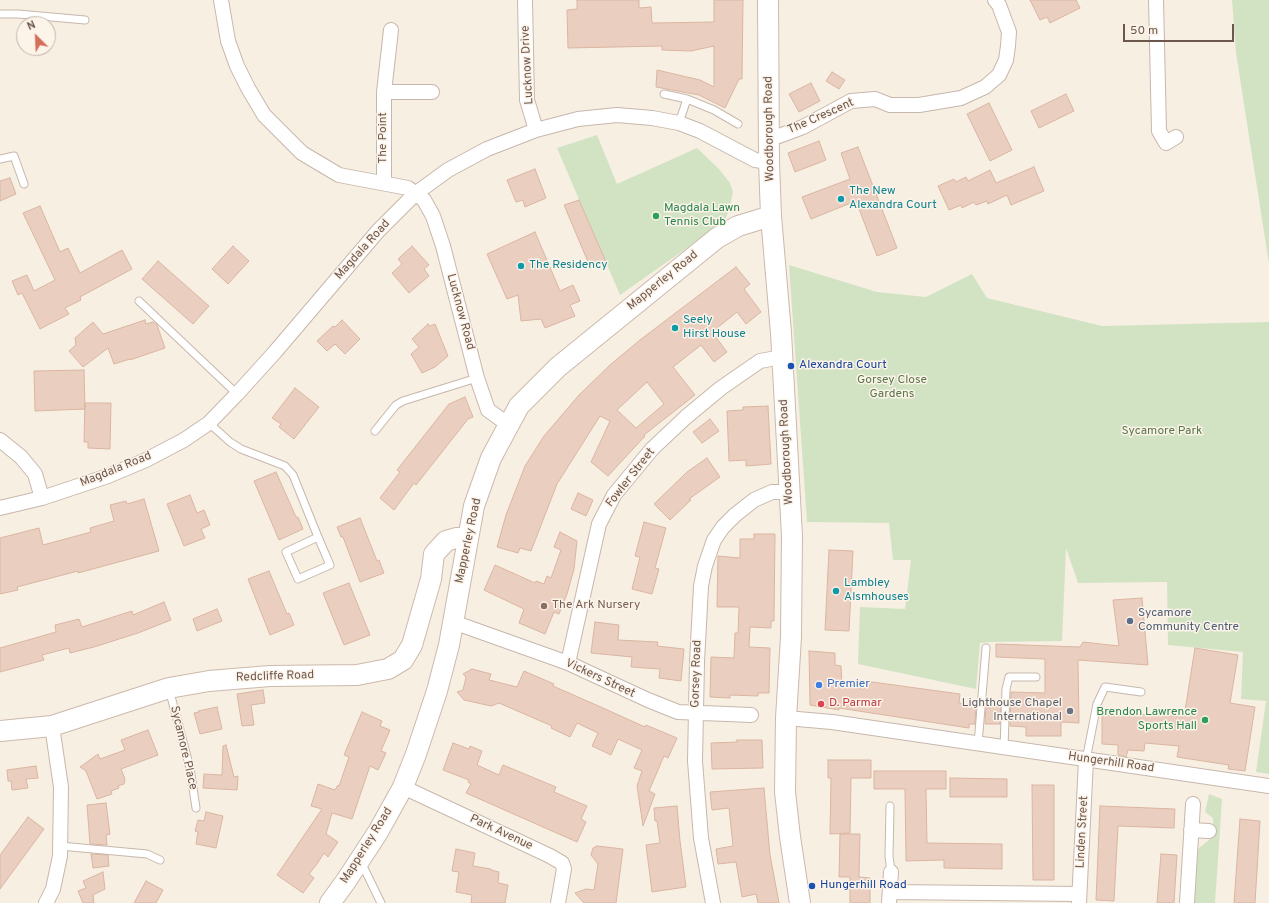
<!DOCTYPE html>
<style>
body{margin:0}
#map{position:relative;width:1269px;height:903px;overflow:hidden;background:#f8efe3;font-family:Overpass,sans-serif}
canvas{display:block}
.north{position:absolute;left:16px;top:16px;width:40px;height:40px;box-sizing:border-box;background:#fcf3e9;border:1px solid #c3b5ab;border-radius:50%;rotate:336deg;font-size:11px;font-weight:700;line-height:16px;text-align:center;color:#6d574d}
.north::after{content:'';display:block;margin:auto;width:14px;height:18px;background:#d26f59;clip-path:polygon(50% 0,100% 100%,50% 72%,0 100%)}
.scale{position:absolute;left:1123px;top:24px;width:111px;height:18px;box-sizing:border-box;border:2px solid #6d574d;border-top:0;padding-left:5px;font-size:12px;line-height:14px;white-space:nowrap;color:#6d574d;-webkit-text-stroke:3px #fcf3e9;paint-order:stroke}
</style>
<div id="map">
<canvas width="1269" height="903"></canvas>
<div class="north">N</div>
<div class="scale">50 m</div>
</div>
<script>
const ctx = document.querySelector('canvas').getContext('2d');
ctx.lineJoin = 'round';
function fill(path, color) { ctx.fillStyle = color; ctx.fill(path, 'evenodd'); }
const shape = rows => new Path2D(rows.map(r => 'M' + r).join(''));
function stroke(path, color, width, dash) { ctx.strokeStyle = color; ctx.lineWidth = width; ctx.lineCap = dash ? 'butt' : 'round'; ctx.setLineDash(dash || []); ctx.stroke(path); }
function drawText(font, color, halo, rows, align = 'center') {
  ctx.font = font + ' Overpass,sans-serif'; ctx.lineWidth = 3; ctx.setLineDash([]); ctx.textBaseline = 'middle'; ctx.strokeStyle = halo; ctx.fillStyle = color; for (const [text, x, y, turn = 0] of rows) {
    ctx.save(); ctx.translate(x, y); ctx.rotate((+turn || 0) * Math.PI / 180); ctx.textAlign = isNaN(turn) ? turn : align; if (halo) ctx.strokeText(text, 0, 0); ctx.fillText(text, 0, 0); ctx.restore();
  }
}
const green = shape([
 [1232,0,1269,0,1269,264,1236,53],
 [597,135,617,184,697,148,719,169,730,183,733,192,729,210,724,222,620,295,557,148],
 [789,265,877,292,926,297,972,274,987,298,1102,326,1269,322,1269,774,1256,772,1266,701,1241,699,1243,652,1168,645,1167,582,1078,583,1066,548,1062,641,991,642,980,643,976,689,858,664,860,607,905,609,911,560,893,560,889,523,807,522],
 [1209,794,1222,799,1215,903,1194,903,1195,855,1199,848,1209,840,1214,833,1213,818,1205,812]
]);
const building = shape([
 [577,0,639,0,639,8,651,7,652,23,714,22,714,0,743,0,742,79,739,79,725,108,699,95,656,87,657,70,700,80,714,87,714,46,691,51,662,50,662,46,568,48,567,10,577,9,577,0],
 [1030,0,1076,0,1080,8,1050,23,1047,17,1040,20,1030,0],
 [832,72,845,80,839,89,826,81,832,72],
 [811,83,820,101,799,112,789,94,811,83],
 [1066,94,1074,111,1039,128,1031,111,1066,94],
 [989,103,1012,150,990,161,967,114,989,103],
 [819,141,826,160,795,172,788,153,819,141],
 [858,147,897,248,877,256,856,201,811,219,802,197,850,179,841,153,858,147],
 [1034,167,1044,191,1011,205,1007,195,988,204,987,201,976,205,974,202,962,208,961,205,949,210,938,186,954,179,956,182,966,177,968,181,990,170,996,183,1034,167],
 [535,169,546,198,525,207,523,200,516,202,507,180,535,169],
 [10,178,16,194,0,201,0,181,10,178],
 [579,200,606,262,591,269,564,205,579,200],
 [40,206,60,252,68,248,80,273,122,250,132,269,80,297,81,300,65,308,69,314,40,329,22,293,18,295,12,281,27,275,34,291,55,280,23,213,40,206],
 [535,232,560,291,573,285,580,301,570,305,575,316,545,328,541,319,521,321,518,295,507,299,487,254,535,232],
 [233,246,249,261,228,284,212,269,233,246],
 [412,246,429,265,424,269,429,276,409,293,392,273,402,264,398,259,412,246],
 [158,261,209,306,193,324,142,279,158,261],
 [736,267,750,284,744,289,761,312,746,324,737,312,712,332,727,352,714,362,701,345,673,367,695,395,644,435,645,436,608,476,591,462,610,421,600,416,557,484,531,551,520,548,518,553,497,547,506,515,525,466,544,436,579,395,610,365,640,340,736,267],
 [647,382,664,404,636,428,617,410,647,382],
 [145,320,146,324,153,322,157,325,165,348,130,360,130,359,114,364,108,348,83,367,69,351,76,345,75,338,93,322,103,334,145,320],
 [342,320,360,339,345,354,335,344,327,351,317,341,333,326,335,327,342,320],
 [428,324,430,326,435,324,448,356,435,367,422,373,411,354,419,347,412,339,428,324],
 [84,370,85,409,35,411,34,371,84,370],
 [295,388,319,407,294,439,279,427,281,424,272,418,295,388],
 [465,397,473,417,468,419,416,485,414,483,394,510,380,498,400,472,397,470,449,404,465,397],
 [85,403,111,403,110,449,88,448,88,442,84,442,85,403],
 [768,406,771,464,746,466,746,460,729,461,727,411,743,410,743,407,768,406],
 [710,419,719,431,702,443,693,432,710,419],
 [707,458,720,477,689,499,691,500,670,520,654,504,687,472,707,458],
 [276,472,296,517,298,517,303,529,279,540,254,481,276,472],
 [578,493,593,500,586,516,571,509,578,493],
 [190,495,197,513,204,510,210,525,201,529,205,538,184,546,167,504,190,495],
 [144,499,159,551,78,573,78,571,17,587,18,590,0,594,0,538,39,528,43,545,91,532,90,528,114,521,110,505,126,501,127,504,144,499],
 [360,518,377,561,379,560,384,573,360,582,343,537,341,537,337,527,360,518],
 [644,522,666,528,655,568,659,569,652,594,632,589,640,557,635,556,644,522],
 [560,532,577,541,574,569,567,594,559,614,554,612,545,634,519,623,524,609,484,590,495,565,535,583,536,581,544,584,547,576,551,578,561,550,554,547,560,532],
 [754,534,775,534,774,621,771,621,771,628,750,627,749,647,770,648,769,693,758,693,758,696,730,695,730,698,710,697,711,657,734,658,735,633,738,633,739,607,717,607,718,556,740,558,740,539,754,539,754,534],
 [829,550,853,551,849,631,825,630,829,550],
 [269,571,287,614,289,613,294,625,270,635,248,579,269,571],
 [349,583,370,635,344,645,323,593,349,583],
 [1142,598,1148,665,1078,660,1079,723,1061,722,1061,736,1026,736,1026,727,1010,726,1011,692,1045,693,1045,659,996,657,996,644,1080,647,1083,642,1119,646,1113,600,1142,598],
 [164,602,171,620,138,633,94,647,70,653,69,648,42,655,44,660,0,672,0,648,56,632,55,625,79,619,82,627,132,611,133,615,164,602],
 [217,609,222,621,197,631,193,619,217,609],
 [595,622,619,625,618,640,658,642,657,646,684,649,681,681,659,678,660,669,631,667,632,657,591,653,595,622],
 [1195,648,1238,655,1230,703,1255,707,1245,771,1228,769,1229,765,1177,757,1179,746,1145,743,1144,751,1128,750,1126,757,1118,755,1118,745,1102,744,1102,712,1184,717,1195,648],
 [809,651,835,653,835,665,841,666,842,687,864,689,865,681,960,694,959,703,976,706,975,724,969,724,969,728,839,708,839,710,810,705,809,651],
 [472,669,491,674,489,680,517,687,524,671,554,684,553,686,603,708,645,727,646,725,677,738,668,758,664,756,649,791,655,794,643,826,637,786,642,771,634,768,642,750,618,739,611,755,592,746,598,733,577,723,570,737,551,728,552,726,499,703,491,706,464,700,457,692,463,690,466,677,463,674,472,669],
 [263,690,265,703,251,705,254,725,242,726,237,694,263,690],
 [990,701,1001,701,1000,724,985,724,986,707,990,708,990,701],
 [217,707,222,729,200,734,194,713,199,712,198,711,217,707],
 [362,712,382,721,380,726,390,730,381,751,386,753,378,770,370,766,352,819,332,813,326,834,338,842,328,857,324,853,317,864,309,874,314,878,303,893,277,875,322,809,311,806,318,784,335,790,338,785,339,786,349,757,344,755,362,712],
 [148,730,158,755,121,769,125,779,124,784,118,786,119,788,111,791,112,794,97,799,86,771,80,767,98,754,100,759,125,750,121,740,148,730],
 [737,740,762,740,763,768,712,769,711,743,737,742,737,740],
 [453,743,469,749,470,746,482,751,477,765,499,775,503,765,556,787,554,792,587,806,581,819,586,822,577,842,466,793,471,784,468,782,469,780,443,770,453,743],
 [226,745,234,777,238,776,237,790,203,788,204,774,222,775,223,746,226,745],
 [828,760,871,760,871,778,851,778,850,833,830,834,831,778,828,778,828,760],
 [36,766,38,778,26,779,28,788,12,790,11,781,8,781,7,770,36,766],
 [874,771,946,771,946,789,926,789,927,843,1002,844,1002,869,944,868,944,860,906,861,905,789,874,789,874,771],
 [950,778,1007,779,1007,797,950,797,950,778],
 [1032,785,1054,785,1054,880,1033,880,1032,785],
 [764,788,770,855,779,903,758,903,756,894,742,897,736,862,718,864,716,849,733,846,729,808,712,810,710,792,764,788],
 [106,803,110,834,106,835,107,845,90,844,87,805,106,803],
 [677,806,680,841,686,887,652,892,646,845,660,843,657,821,655,821,654,808,677,806],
 [1100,806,1175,809,1174,828,1118,826,1114,901,1096,900,1100,806],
 [206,812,223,816,216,848,196,844,198,832,195,831,198,820,204,821,206,812],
 [28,817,44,829,0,889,0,855,28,817],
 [1240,819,1260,821,1255,903,1234,903,1240,819],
 [840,834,860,834,859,877,870,878,870,903,850,903,850,877,839,877,840,834],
 [597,846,623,849,616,903,584,903,575,893,586,889,594,890,598,864,591,855,593,848,597,846],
 [456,849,475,853,473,866,491,869,491,870,499,872,498,883,508,885,505,903,471,903,472,895,456,892,459,872,452,871,456,849],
 [91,854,108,855,109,866,93,868,91,854],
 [1161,854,1177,855,1174,903,1157,903,1161,854],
 [103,872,105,889,93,895,94,903,83,903,78,891,86,888,83,881,103,872],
 [146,881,163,890,156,903,134,903,146,881]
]);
const lane = shape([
 [0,14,18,14,85,20],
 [664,94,687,99,714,110,738,124],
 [679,123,687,99],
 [0,159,14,156,24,184],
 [139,301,237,394],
 [209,423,230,442,241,449,285,466,293,475,318,537,330,565,298,579,286,552,318,537],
 [375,431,396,405,403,401,477,378],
 [169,689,190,768,196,808],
 [978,744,986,648],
 [1004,748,1006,689,1009,677,1036,677],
 [1086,760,1097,704,1105,687,1141,692],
 [890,806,889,856,891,872],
 [60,846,147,854,160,860],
 [361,862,381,903]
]);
const street = shape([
 [221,0,228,41,237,66,248,88,264,115,302,153,339,175,408,188,424,200,433,216,443,246,477,378,488,410,509,425],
 [525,0,527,100,536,130],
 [1156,0,1159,131,1166,143,1176,137],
 [384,92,432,92],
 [770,135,779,136,803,127,851,101,875,99,890,105,919,105,961,98,985,87,999,75,1006,60,1008,46,1009,32,999,5,995,0],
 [384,183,384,92,391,30],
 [0,440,21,457,35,474,42,498],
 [0,508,42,498,108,476,146,460,184,440,209,423,237,394,275,352,378,231,415,194,448,170,487,149,536,130,578,119,617,115,652,118,679,123,700,131,755,160,769,162],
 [453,622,568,663,648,700,678,712,751,715],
 [568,663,599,524,614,495,652,449,686,417,721,388,760,361,782,357],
 [786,718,832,722,1269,786],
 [403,787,550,856,562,863,564,869,558,903],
 [1191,830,1209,831],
 [890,892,1079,894],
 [46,903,53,889,60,856,61,787,52,726],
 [713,903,701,838,695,761,697,662,701,586,705,566,714,540,723,527,735,515,754,500,772,492,789,492],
 [889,903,891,872],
 [1079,903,1086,760],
 [1187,903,1193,804]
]);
const secondary = shape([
 [768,0,769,162,771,216,781,333,792,536,791,637,786,718,785,792,790,837,800,903],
 [0,731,52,726,169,688,209,681,270,676,357,675,388,669,403,660,412,645,431,579,434,554,446,541,456,538,467,538],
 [330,903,346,881,378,832,403,787,416,754,437,691,449,645,474,506,491,458,519,406,558,367,717,238,738,226,771,216]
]);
const markers = [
 [841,199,4,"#0f9aa8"],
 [656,216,4,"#2e9e5b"],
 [521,266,4,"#0f9aa8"],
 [675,328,4,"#0f9aa8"],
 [791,366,4,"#1a4fb4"],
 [836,591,4,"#0f9aa8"],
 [544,606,4,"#8d6e63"],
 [1130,621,4,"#5c6f8a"],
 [819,685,4,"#3f7fe0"],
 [821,704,4,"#e0444e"],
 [1070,711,4,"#6b7280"],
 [1205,720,4,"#2e9e5b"],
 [812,886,4,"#1a4fb4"]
];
const streetNames = [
 ["Lucknow Drive",528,65,-93],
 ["The Crescent",821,117,-24],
 ["Woodborough Road",770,129,-91],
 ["The Point",384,138,-90],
 ["Magdala Road",363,250,-48],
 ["Mapperley Road",663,281,-39],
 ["Lucknow Road",460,312,75],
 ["Woodborough Road",787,452,-93],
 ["Magdala Road",116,470,-22],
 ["Fowler Street",631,478,-52],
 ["Mapperley Road",469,541,-78],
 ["Gorsey Road",697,674,-88],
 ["Redcliffe Road",275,677,-2],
 ["Vickers Street",600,679,25],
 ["Sycamore Place",183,748,77],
 ["Hungerhill Road",1111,763,8],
 ["Linden Street",1083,832,-87],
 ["Park Avenue",501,833,25],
 ["Mapperley Road",367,846,-58]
];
const cultureNames = [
 ["The New",849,192],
 ["Alexandra Court",849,206],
 ["The Residency",529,266],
 ["Seely",683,321],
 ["Hirst House",683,335],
 ["Lambley",844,584],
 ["Alsmhouses",844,598]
];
const leisureNames = [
 ["Magdala Lawn",664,209],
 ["Tennis Club",664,223],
 ["Brendon Lawrence",1197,713,"right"],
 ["Sports Hall",1197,727,"right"]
];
const transitNames = [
 ["Alexandra Court",799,366],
 ["Hungerhill Road",820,886]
];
const parkNames = [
 ["Gorsey Close",892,381],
 ["Gardens",892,395],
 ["Sycamore Park",1162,432]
];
const educationNames = [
 ["The Ark Nursery",552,606]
];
const serviceNames = [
 ["Sycamore",1138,614],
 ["Community Centre",1138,628]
];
const shopNames = [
 ["Premier",827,685]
];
const healthNames = [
 ["D. Parmar",829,704]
];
const worshipNames = [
 ["Lighthouse Chapel",1062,704],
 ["International",1062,718]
];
fill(green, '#d2e3c4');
fill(building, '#eacebf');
stroke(building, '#dab5a1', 1);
stroke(lane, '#c7b7ac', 9);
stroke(street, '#c7b7ac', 16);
stroke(secondary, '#ccb9ac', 22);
stroke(lane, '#fff', 7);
stroke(street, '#fff', 14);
stroke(secondary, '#fff', 20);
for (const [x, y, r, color] of markers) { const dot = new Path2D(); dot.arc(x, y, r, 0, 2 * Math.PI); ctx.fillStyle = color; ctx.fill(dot); stroke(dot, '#fcf3e9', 1.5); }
drawText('12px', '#6d574d', '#fcf3e9', streetNames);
drawText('12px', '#0d838f', '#fcf3e9', cultureNames, 'left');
drawText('12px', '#27864d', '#fcf3e9', leisureNames, 'left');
drawText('12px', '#164399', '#fcf3e9', transitNames, 'left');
drawText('12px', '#58774a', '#fcf3e9', parkNames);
drawText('12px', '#785e54', '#fcf3e9', educationNames, 'left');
drawText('12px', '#4e5e75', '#fcf3e9', serviceNames, 'left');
drawText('12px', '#366cbe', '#fcf3e9', shopNames, 'left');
drawText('12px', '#be3a42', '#fcf3e9', healthNames, 'left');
drawText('12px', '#5b616d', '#fcf3e9', worshipNames, 'right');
</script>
